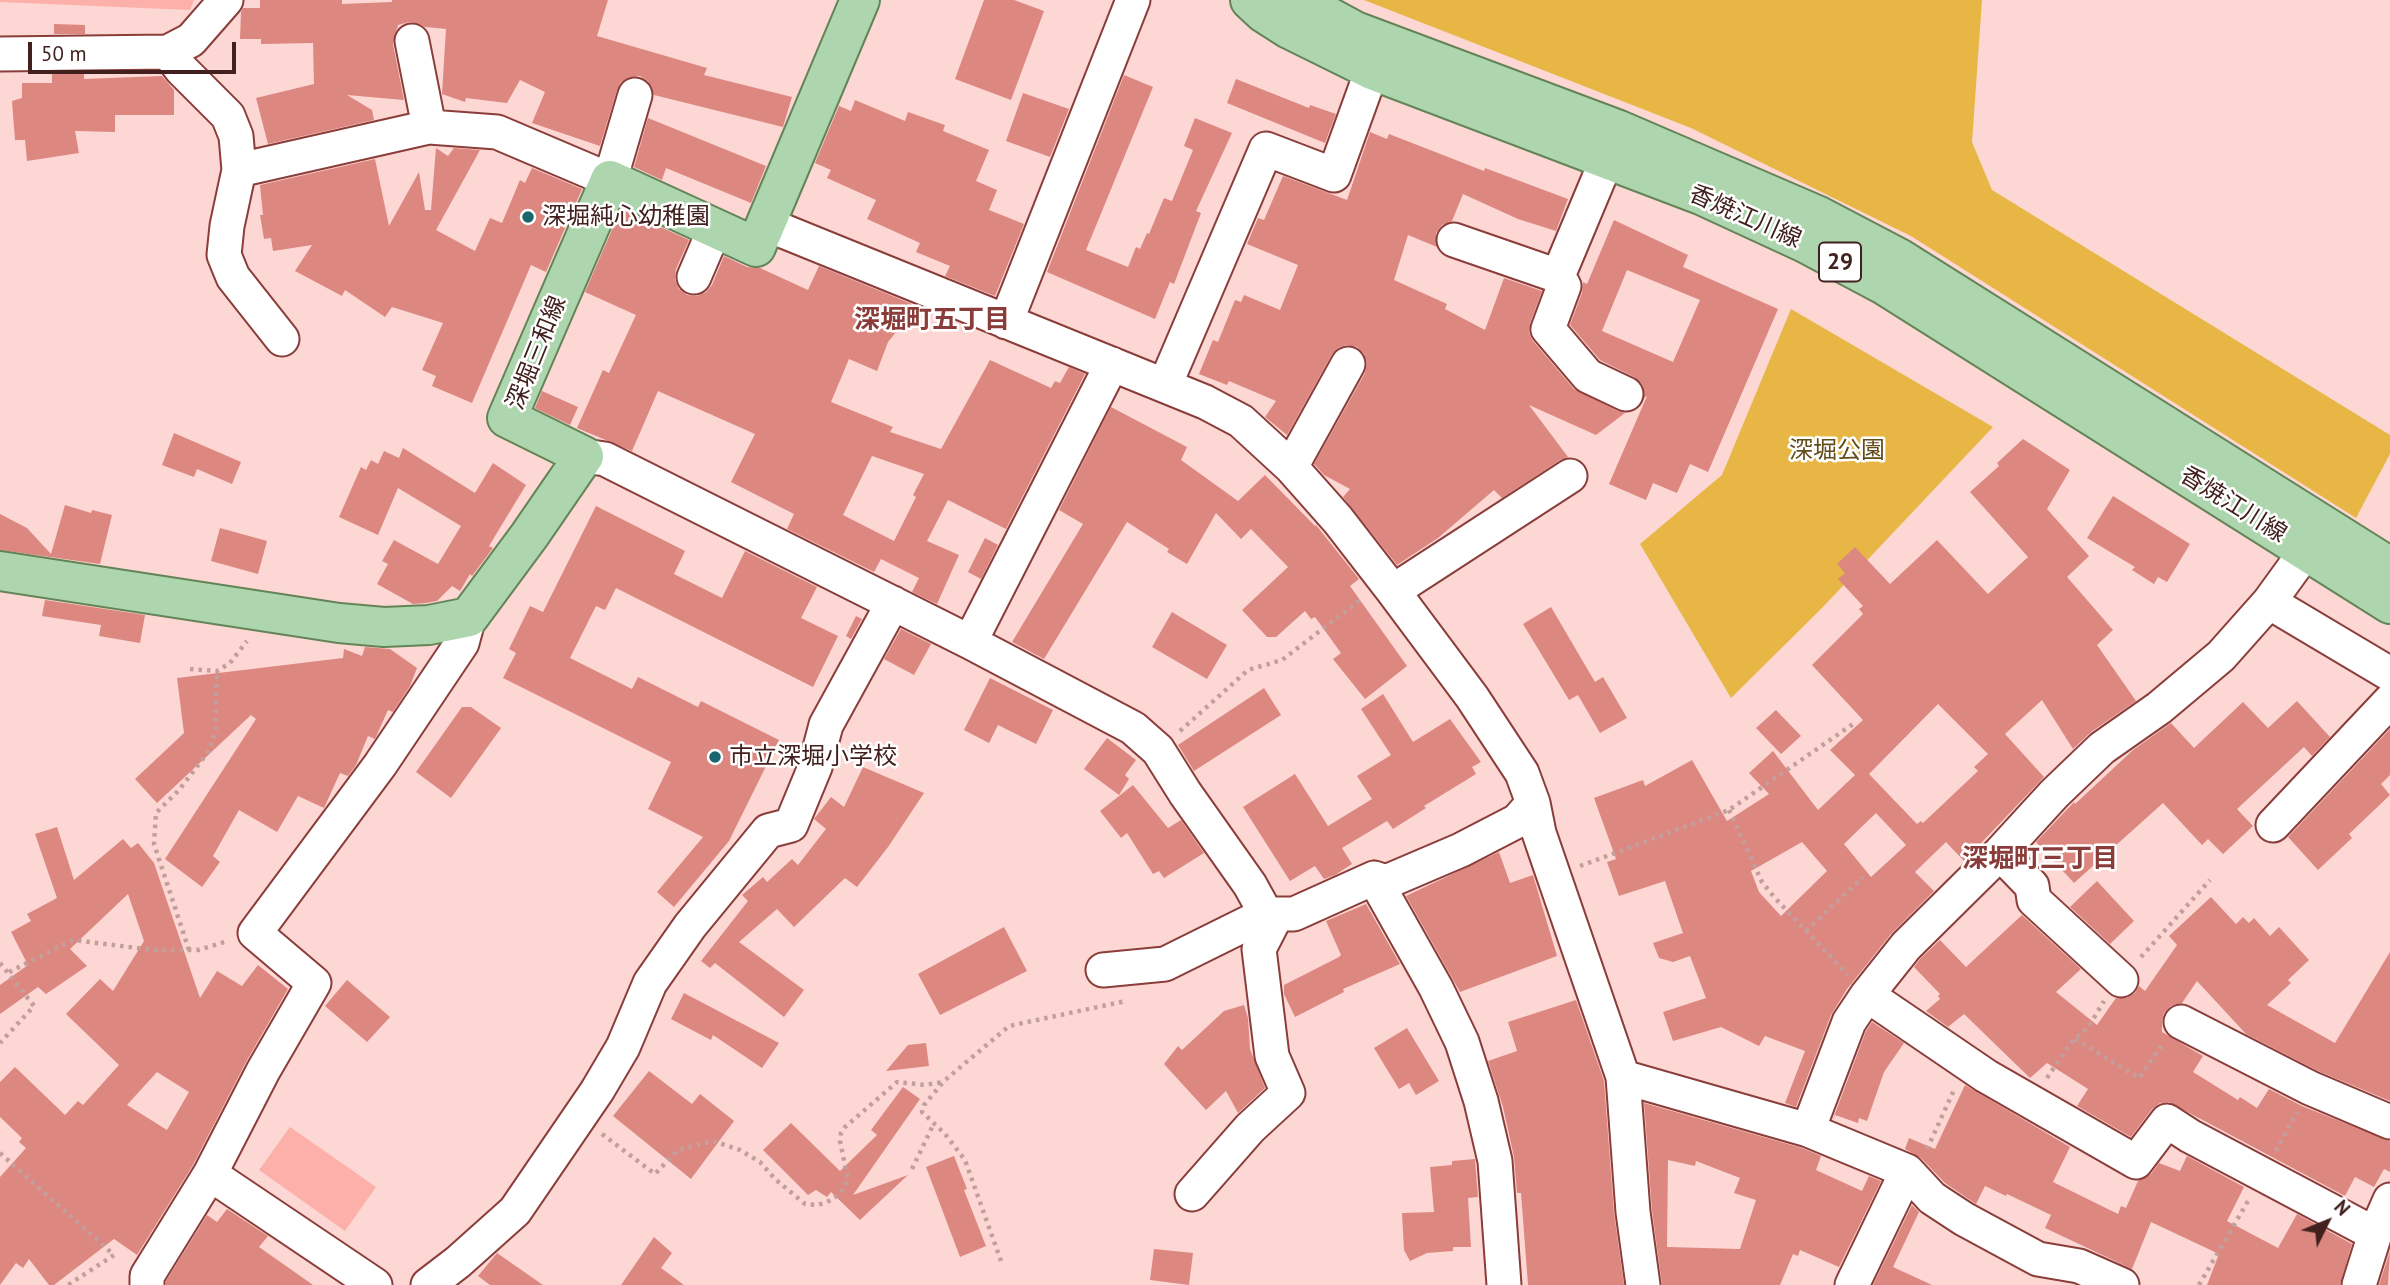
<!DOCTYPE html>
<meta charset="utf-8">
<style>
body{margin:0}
#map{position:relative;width:2390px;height:1285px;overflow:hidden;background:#fcd7d3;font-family:"PT Sans",sans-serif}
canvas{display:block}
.north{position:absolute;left:2292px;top:1187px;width:70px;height:70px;-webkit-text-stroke:5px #fff;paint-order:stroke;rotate:47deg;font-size:19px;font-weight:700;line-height:28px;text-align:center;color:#42201e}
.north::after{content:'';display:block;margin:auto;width:24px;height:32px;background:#42201e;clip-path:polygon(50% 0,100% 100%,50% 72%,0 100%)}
.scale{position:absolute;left:28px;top:42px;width:208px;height:32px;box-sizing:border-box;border:4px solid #42201e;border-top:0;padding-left:9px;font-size:21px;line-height:24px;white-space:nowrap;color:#42201e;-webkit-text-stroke:5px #fff;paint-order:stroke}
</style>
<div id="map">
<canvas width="2390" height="1285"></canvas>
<div class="north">N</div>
<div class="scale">50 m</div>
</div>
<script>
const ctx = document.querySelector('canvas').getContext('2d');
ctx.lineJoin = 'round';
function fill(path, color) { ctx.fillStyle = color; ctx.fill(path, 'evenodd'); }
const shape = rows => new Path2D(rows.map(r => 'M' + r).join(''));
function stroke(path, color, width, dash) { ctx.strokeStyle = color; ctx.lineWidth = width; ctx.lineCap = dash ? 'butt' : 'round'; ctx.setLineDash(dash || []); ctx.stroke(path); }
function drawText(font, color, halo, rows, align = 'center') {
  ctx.font = font + ' "PT Sans","Noto Sans JP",sans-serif'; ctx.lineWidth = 5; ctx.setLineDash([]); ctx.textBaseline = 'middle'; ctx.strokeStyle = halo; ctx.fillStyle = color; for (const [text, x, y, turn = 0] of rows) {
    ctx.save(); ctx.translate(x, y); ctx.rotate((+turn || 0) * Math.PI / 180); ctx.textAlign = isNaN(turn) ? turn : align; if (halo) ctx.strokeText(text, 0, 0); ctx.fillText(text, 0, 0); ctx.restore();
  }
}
const green = shape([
 [1364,0,1982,0,1972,142,1992,190,2390,435,2390,454,2356,518,1911,236,1691,128],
 [1791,309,1993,427,1821,609,1731,698,1640,544,1722,475]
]);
const water = shape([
 [0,0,194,0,190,10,0,2],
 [290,1127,376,1187,345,1231,259,1170]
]);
const building = shape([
 [260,0,342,0,342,4,392,2,392,0,608,0,597,36,707,68,704,75,792,97,783,127,654,95,648,81,640,76,630,77,621,82,617,90,600,146,532,123,545,92,520,80,507,103,466,98,465,102,442,94,446,29,425,27,418,23,409,22,398,25,393,44,404,100,347,95,372,110,374,120,268,144,256,98,314,84,313,43,261,44,261,39,240,39,241,12,243,8,260,8],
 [984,0,1014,0,1044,11,1011,100,955,79],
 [54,24,85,25,85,34,54,34],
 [84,72,84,79,162,76,174,90,174,115,115,115,115,132,75,131,79,153,27,161,25,140,15,140,12,101,22,98,22,83,52,83,52,73],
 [1124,75,1153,87,1086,250,1128,267,1136,247,1140,249,1147,233,1149,234,1164,198,1172,201,1193,150,1184,146,1195,118,1232,133,1196,211,1201,213,1174,284,1170,282,1155,319,1047,272],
 [1236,79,1309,108,1310,105,1336,114,1325,143,1227,103],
 [1023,93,1069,109,1050,157,1006,141],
 [855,100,905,121,908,112,945,125,943,131,989,150,976,181,997,190,989,210,1024,224,995,296,945,276,950,266,916,252,920,243,867,219,876,200,827,178,831,170,815,163,839,106,851,111],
 [648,118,766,166,751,203,666,168,662,180,634,167],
 [1370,132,1387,139,1389,134,1484,171,1485,168,1568,199,1556,231,1518,219,1463,194,1452,221,1442,225,1436,233,1437,247,1408,235,1394,280,1447,304,1445,309,1485,330,1504,278,1542,291,1530,323,1529,333,1533,341,1574,389,1618,411,1625,413,1596,435,1529,405,1568,457,1560,460,1502,498,1494,490,1438,538,1397,565,1343,497,1350,489,1324,475,1314,464,1365,373,1367,363,1364,354,1357,347,1347,345,1339,347,1332,354,1287,435,1265,417,1276,401,1229,381,1227,385,1199,374,1213,340,1218,342,1235,300,1241,302,1244,295,1280,310,1298,265,1247,244,1258,218,1264,220,1283,176,1347,200],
 [436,148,448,156,454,148,480,150,436,230,475,251,490,218,502,223,520,180,525,183,532,168,582,189,546,272,531,265,472,403,432,386,436,376,422,370,443,323,392,307,385,317,345,290,342,296,295,271,312,245,273,251,271,238,264,239,260,215,263,215,260,185,375,159,389,226,419,172,425,210,431,210],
 [621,209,689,240,676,269,675,279,679,289,687,295,697,296,706,292,712,285,724,256,747,267,760,268,808,290,819,266,912,304,905,321,888,342,877,371,849,359,831,402,893,427,890,432,941,449,990,360,1051,388,1055,381,1060,383,1069,367,1085,374,1006,529,948,500,927,541,959,555,937,604,912,592,919,578,881,559,874,572,787,529,794,514,731,482,755,434,658,391,632,451,577,428,603,370,609,373,636,315,585,292],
 [872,456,924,474,913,495,916,497,894,541,843,515],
 [1614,220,1688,255,1683,267,1778,309,1708,472,1690,464,1677,493,1653,483,1646,500,1609,484,1647,396,1644,398,1642,384,1634,377,1600,360,1570,325,1582,293,1583,282,1587,284],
 [1627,270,1700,300,1673,362,1602,331],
 [542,391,578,407,570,425,535,408],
 [1111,407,1187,447,1181,460,1238,501,1265,475,1315,526,1316,525,1359,579,1350,586,1407,666,1365,699,1333,659,1341,653,1315,617,1311,619,1305,611,1276,637,1267,637,1242,610,1288,567,1251,529,1241,539,1216,513,1187,564,1167,552,1169,549,1127,522,1044,659,1012,642,1083,524,1059,510],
 [174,433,241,462,232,484,197,469,194,477,162,465],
 [2023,439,2070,470,2047,509,2089,556,2067,577,2113,630,2097,645,2136,701,2091,732,2073,749,2042,700,2005,734,2044,777,1964,861,1946,842,1915,872,1934,891,1891,934,1847,989,1831,1015,1796,1107,1785,1103,1805,1051,1765,1036,1759,1046,1721,1027,1673,1041,1663,1012,1706,998,1690,956,1673,962,1659,958,1653,943,1683,933,1665,881,1619,896,1607,862,1616,859,1594,798,1643,780,1645,786,1692,760,1727,821,1769,794,1749,773,1773,751,1818,810,1855,775,1830,750,1863,720,1812,665,1863,614,1859,609,1863,606,1838,579,1845,573,1837,564,1855,547,1890,584,1937,540,1988,594,2028,557,1970,492,1999,466,1997,463],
 [1938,704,1988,754,1974,767,1978,771,1923,823,1921,821,1917,824,1869,774],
 [1876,813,1906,845,1871,877,1844,844],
 [1802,842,1827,871,1781,916,1759,892,1751,871],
 [403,448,475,493,493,463,526,485,489,546,493,548,472,576,470,574,460,591,452,586,437,601,426,603,413,604,377,584,388,564,382,561,394,540,438,564,461,526,398,488,378,535,339,517,361,467,366,470,371,460,378,464,384,451,399,458],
 [2113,496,2190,544,2167,582,2158,577,2154,584,2132,570,2135,567,2087,538],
 [65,505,91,513,92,510,112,515,100,564,0,550,0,514,27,528,51,554],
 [596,506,685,551,674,574,722,598,745,551,817,587,801,618,838,636,813,687,616,588,605,610,596,606,570,658,632,689,638,677,698,707,701,701,779,740,729,841,674,907,657,892,703,837,648,809,671,762,503,678,516,653,509,649,530,606,543,612],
 [220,528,267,541,258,574,211,561],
 [985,538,998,545,981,579,968,572],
 [45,600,145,615,140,643,99,636,101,625,42,616],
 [1551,607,1595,682,1603,677,1627,718,1600,733,1578,695,1569,700,1523,624],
 [1172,612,1227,645,1207,679,1152,647],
 [856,616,862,619,851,639,846,636],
 [901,629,931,644,914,675,884,659],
 [365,647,390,649,417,668,410,686,393,712,388,710,375,739,368,736,356,765,348,776,340,773,324,808,298,796,277,832,239,810,213,856,220,862,202,887,165,859,256,719,251,715,157,803,135,779,184,733,177,678,343,658,344,649,362,656],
 [990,678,1053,710,1036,744,998,725,989,743,964,730],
 [1264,688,1281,715,1194,771,1178,745],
 [1383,694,1413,742,1450,719,1481,762,1472,767,1476,774,1424,806,1426,808,1393,829,1387,821,1342,848,1352,864,1335,875,1324,879,1315,866,1290,881,1243,807,1295,774,1328,826,1372,799,1357,776,1391,755,1361,709],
 [2297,701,2330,737,2312,756,2304,747,2237,809,2253,826,2223,854,2208,839,2202,845,2163,803,2074,883,2036,842,2074,802,2075,804,2133,750,2171,723,2194,748,2243,702,2268,728],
 [462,707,471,707,501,728,451,798,416,772],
 [1776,710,1801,736,1781,754,1756,728],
 [2390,729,2390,775,2381,784,2390,795,2349,834,2352,838,2318,870,2288,837],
 [1107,738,1136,760,1125,775,1129,779,1119,795,1084,769],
 [863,767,924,793,888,847,857,887,845,878,794,927,777,909,739,942,804,990,784,1017,715,963,710,968,701,961,748,901,742,895,763,877,767,882,792,859,798,865,826,829,814,819,831,797,844,807],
 [1133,785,1168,828,1181,820,1204,853,1164,878,1159,871,1153,874,1127,833,1121,838,1100,811],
 [57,827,74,880,123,839,131,848,138,843,154,863,200,998,217,971,242,986,258,965,288,989,246,1062,193,1165,137,1255,114,1239,54,1285,49,1285,29,1259,23,1268,16,1263,0,1285,0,1177,26,1148,19,1142,22,1138,0,1117,0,1082,15,1067,65,1115,78,1101,83,1105,119,1065,66,1014,100,979,113,991,144,941,128,894,70,949,87,966,46,994,38,987,0,1014,0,985,28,965,11,932,31,921,27,914,57,898,35,834],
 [157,1072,189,1092,167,1130,127,1105],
 [1499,852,1510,883,1533,875,1557,956,1460,992,1406,896],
 [2097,881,2134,921,2110,944,2070,907],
 [2211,897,2236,924,2243,917,2249,923,2254,918,2270,936,2279,927,2309,960,2288,980,2291,983,2267,1005,2335,1043,2390,952,2390,1101,2318,1071,2246,1034,2197,981,2182,1003,2171,1006,2164,1013,2162,1022,2162,1032,2203,1056,2193,1072,2238,1100,2240,1097,2257,1108,2269,1089,2302,1106,2390,1141,2390,1172,2384,1169,2374,1187,2355,1177,2345,1196,2169,1102,2160,1103,2152,1109,2131,1137,2077,1106,2088,1089,2047,1063,2030,1078,1964,1014,1948,1027,1926,1011,1940,999,1938,996,1940,994,1914,967,1920,959,1940,940,1966,967,2022,915,2081,969,2056,992,2097,1025,2116,998,2127,998,2135,993,2139,986,2145,991,2177,945,2169,936],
 [1366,904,1400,964,1343,989,1344,992,1295,1017,1284,994,1284,985,1339,957,1341,955,1326,921],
 [1004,927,1027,971,940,1015,918,974],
 [347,980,390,1017,367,1042,325,1006],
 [684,993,779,1043,762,1068,713,1035,711,1040,671,1019],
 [1576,1000,1604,1081,1614,1213,1624,1285,1528,1285,1521,1193,1517,1193,1514,1157,1503,1107,1488,1061,1517,1051,1508,1022],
 [1244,1005,1248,1018,1250,1049,1265,1088,1238,1113,1226,1091,1206,1110,1164,1064,1178,1046,1182,1050,1224,1011],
 [1872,1022,1904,1043,1884,1072,1867,1121,1859,1118,1858,1123,1835,1115,1833,1120,1833,1119,1866,1031],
 [1407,1028,1439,1081,1416,1095,1409,1083,1399,1089,1374,1048],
 [926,1043,929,1066,886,1071,908,1045],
 [649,1071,692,1104,700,1094,734,1121,691,1179,613,1116],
 [1965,1085,2070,1147,2053,1182,2118,1214,2121,1206,2126,1208,2138,1181,2151,1174,2159,1163,2180,1171,2187,1156,2244,1187,2227,1221,2278,1248,2297,1214,2352,1244,2340,1285,2207,1285,2219,1254,2151,1222,2132,1269,2045,1228,2051,1215,2007,1194,2006,1196,1985,1186,1976,1204,1945,1183,1921,1158,1905,1149,1909,1138,1935,1149],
 [903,1087,920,1099,853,1195,908,1175,860,1220,831,1192,827,1197,816,1190,808,1195,763,1150,791,1123,840,1171,877,1135,871,1130],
 [1644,1103,1802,1148,1821,1156,1816,1170,1862,1191,1869,1176,1881,1181,1839,1267,1800,1250,1798,1256,1793,1254,1780,1285,1662,1285,1652,1210],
 [1668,1160,1695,1166,1696,1161,1740,1178,1734,1193,1756,1200,1740,1249,1667,1247],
 [954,1156,967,1189,964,1190,986,1246,960,1257,926,1167],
 [1475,1159,1478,1197,1468,1198,1471,1247,1453,1247,1453,1251,1427,1253,1410,1261,1404,1250,1402,1213,1434,1212,1430,1167,1452,1165,1452,1161],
 [1912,1205,1919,1212,1893,1267,1932,1285,1873,1285],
 [227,1209,268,1236,259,1247,313,1285,166,1285,166,1281,207,1215,217,1222],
 [654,1237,672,1253,661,1268,684,1285,621,1285],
 [1154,1249,1193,1253,1189,1285,1150,1280],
 [2390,1251,2388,1285,2379,1285],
 [497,1253,543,1285,490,1285,478,1276]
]);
const path = shape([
 [190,669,217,671,230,663,247,641],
 [1180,731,1248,670,1282,660,1363,598],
 [1729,810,1762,882,1774,897,1848,975],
 [1580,866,1729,810,1853,724],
 [1806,931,1863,877],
 [189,950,154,844,156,813,179,790,209,751,215,732,217,671],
 [2141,957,2210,880],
 [0,963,34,1006,0,1043],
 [9,972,73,940,153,950,198,950,228,941],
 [2075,1039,2139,1078,2162,1045],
 [2047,1078,2070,1044,2089,1026,2104,1001],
 [602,1134,655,1174,678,1150,713,1141,740,1150,760,1162,775,1179,805,1204,818,1205,829,1201,840,1194,848,1180,840,1141,841,1133,845,1127,897,1082,925,1085,943,1082],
 [1927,1149,1954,1090],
 [2276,1151,2297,1112],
 [0,1153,114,1255,68,1285],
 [912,1169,934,1123],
 [1001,1261,965,1160,945,1134,922,1112,924,1105,944,1081,1009,1026,1126,1001],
 [2199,1285,2248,1201]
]);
const minor = shape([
 [412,41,429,127],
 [168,52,181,69,228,116,236,136,239,170,429,127,497,132,610,180,635,95],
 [0,54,168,52,191,40,226,0],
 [1607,159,1558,276,1564,286,1548,329,1588,376,1626,394],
 [239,170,227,226,224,255,233,277,282,339],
 [1454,240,1558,276],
 [694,277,715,228],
 [1006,322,1133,0],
 [1165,385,1266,149,1334,175,1372,70],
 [584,456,605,459,970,642,1133,728,1158,750,1185,793,1250,885,1266,914,1294,914,1374,878,1386,882,1461,850,1517,821,1533,803,1522,773,1472,697,1393,591,1338,520,1291,467,1241,421,1205,402,766,224],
 [1291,467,1348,364],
 [1393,591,1570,476],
 [2269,602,2390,674],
 [970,642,1112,364],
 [1533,803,1539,833,1623,1077,1633,1212,1643,1285],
 [2273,825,2390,701],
 [2000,853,2032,886,2034,900,2121,980],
 [1374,878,1436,988,1462,1042,1481,1101,1495,1161,1504,1285],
 [1103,970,1165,964,1266,914],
 [1867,995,1986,1076,2136,1162,2167,1121,2190,1136,2375,1234],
 [2181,1022,2310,1088,2390,1122],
 [1623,1077,1808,1130,1907,1171,1932,1198,1964,1219,2038,1259,2079,1266,2122,1285],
 [1808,1130,1849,1022,1867,995,1906,946,2000,853,2054,794,2102,748,2159,708,2221,656,2269,602,2306,551],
 [210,1174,375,1285],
 [1192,1194,1250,1128,1288,1093,1272,1056,1259,949,1277,914],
 [147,1285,147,1276,210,1174,263,1071,314,983,255,933,380,765,462,643,469,617],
 [428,1285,458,1262,515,1211,597,1091,623,1047,650,983,690,926,768,831,791,825,815,767,826,725,893,603],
 [1852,1285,1907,1171],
 [2359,1285,2375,1234,2390,1200]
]);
const major = shape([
 [1250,0,1264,13,1289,29,1372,70,1701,195,1805,243,1884,285,2390,604],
 [1298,0,1355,31,1619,130,1819,216,1899,258,2390,567],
 [0,571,339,623,384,627,429,625,469,617,529,536,584,456,507,418,610,180,756,247,860,0]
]);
const markers = [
 [528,217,7,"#1a666e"],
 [715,757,7,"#1a666e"]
];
const shields = [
 [1840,262,42]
];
const shieldNames = [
 ["29",1840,262]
];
const poiNames = [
 ["深堀純心幼稚園",542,217],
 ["市立深堀小学校",729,757]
];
const streetNames = [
 ["香焼江川線",1745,217,24],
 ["深堀三和線",537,353,-68],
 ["香焼江川線",2233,505,32]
];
const parkNames = [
 ["深堀公園",1837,451]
];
const neighbourhoodNames = [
 ["深堀町五丁目",932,321],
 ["深堀町三丁目",2040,860]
];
fill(green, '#e7b645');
fill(water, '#fdb0a9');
fill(building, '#dd8781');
stroke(minor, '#8a3d39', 37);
stroke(major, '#648458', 42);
stroke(path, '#c39f9c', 4.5, [3.5, 5]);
stroke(minor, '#fff', 33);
stroke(major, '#add6ae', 38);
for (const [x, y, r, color] of markers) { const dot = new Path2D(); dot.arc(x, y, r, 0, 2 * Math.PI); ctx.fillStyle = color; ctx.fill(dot); stroke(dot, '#fff', 2.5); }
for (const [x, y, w] of shields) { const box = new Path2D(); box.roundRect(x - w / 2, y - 19.5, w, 39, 5); ctx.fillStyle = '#fff'; ctx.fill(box); stroke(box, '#42201e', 2); }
drawText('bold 23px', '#42201e', null, shieldNames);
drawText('24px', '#42201e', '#fff', poiNames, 'left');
drawText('24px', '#42201e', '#fff', streetNames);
drawText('24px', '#624c1a', '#fff', parkNames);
drawText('bold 26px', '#893c39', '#fff', neighbourhoodNames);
</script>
